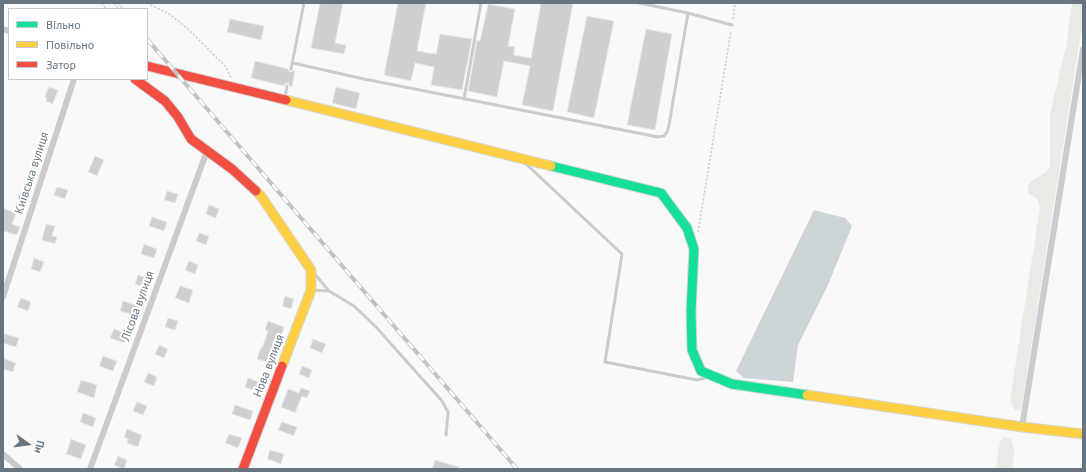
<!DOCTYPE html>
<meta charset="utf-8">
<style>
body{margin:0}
#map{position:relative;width:1086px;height:472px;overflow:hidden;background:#f9f9f9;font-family:"PT Sans",sans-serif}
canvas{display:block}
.frame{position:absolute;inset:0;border:4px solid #667580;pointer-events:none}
.legend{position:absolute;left:8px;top:8px;width:140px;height:72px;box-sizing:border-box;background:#fff;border:1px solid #c2c8cc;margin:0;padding:5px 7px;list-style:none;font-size:12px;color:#667580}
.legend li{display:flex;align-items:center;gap:8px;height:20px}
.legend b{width:20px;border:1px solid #c2c8cc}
.north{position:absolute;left:8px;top:424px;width:40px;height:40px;-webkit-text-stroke:3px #fff;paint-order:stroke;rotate:104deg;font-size:11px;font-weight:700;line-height:16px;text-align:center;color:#667580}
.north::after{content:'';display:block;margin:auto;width:14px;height:18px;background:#667580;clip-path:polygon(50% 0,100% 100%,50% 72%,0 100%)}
</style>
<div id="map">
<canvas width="1086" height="472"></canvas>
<div class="frame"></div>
<ul class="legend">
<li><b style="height:5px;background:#16e098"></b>Вільно</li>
<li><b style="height:5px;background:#ffcf43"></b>Повільно</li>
<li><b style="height:5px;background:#f24e42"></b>Затор</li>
</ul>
<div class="north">Пн</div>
</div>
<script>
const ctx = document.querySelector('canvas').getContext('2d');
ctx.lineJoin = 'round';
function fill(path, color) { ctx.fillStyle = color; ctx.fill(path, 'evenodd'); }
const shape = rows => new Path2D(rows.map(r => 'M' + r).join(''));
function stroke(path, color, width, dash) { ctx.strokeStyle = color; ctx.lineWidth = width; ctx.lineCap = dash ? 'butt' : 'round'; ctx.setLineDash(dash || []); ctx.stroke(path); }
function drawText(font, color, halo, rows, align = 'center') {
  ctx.font = font + ' "PT Sans",sans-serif'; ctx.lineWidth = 4; ctx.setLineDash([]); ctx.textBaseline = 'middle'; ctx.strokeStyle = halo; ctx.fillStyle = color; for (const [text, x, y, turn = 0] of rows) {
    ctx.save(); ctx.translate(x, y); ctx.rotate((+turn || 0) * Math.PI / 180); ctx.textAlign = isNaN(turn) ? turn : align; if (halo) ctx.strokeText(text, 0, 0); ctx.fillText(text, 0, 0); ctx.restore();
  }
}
const green = shape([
 [1072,3,1083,3,1083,20,1022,404,1020,410,1015,410,1010,400,1040,207,1037,199,1028,193,1028,187,1030,182,1046,172,1050,167,1050,114,1066,46],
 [1005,437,1011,439,1015,452,1012,469,996,469,1000,441]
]);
const water = shape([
 [814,210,845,218,852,226,828,285,798,345,793,382,744,378,736,371]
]);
const building = shape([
 [320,3,343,3,335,43,346,45,344,54,311,48,320,3],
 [398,3,426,3,417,51,436,54,440,34,472,39,462,90,431,85,434,67,415,63,411,81,384,75,398,3],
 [541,3,566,3,573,4,553,111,522,105,530,66,504,61,497,97,468,91,477,40,480,41,488,4,515,9,508,46,515,47,514,55,531,58,541,3],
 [587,16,614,21,594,118,567,112,587,16],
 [230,19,264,26,261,40,227,32,230,19],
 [646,29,672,34,655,130,627,125,646,29],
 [255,61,288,69,290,72,295,70,292,87,290,87,288,83,286,83,284,86,251,78,255,61],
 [49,87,58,90,53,104,46,101,47,98,45,97,49,87],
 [336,87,360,93,356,109,332,103,336,87],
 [95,156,104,160,97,176,88,172,95,156],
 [57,187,68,190,65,199,54,195,57,187],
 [167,191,178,194,175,203,164,200,167,191],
 [209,205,219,209,216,218,206,214,209,205],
 [3,208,16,213,12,224,20,227,17,235,3,231,3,208],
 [152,217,167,222,164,231,149,226,152,217],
 [46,224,55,226,52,236,57,237,55,244,42,240,46,224],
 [199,233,209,236,206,245,196,241,199,233],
 [144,244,157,249,154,258,141,254,144,244],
 [34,258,44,262,40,272,31,269,34,258],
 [189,261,198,265,195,274,185,270,189,261],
 [138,275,147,278,144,287,135,284,138,275],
 [180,286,193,290,189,303,175,298,180,286],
 [285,296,294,299,291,309,282,306,285,296],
 [21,298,31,302,28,311,17,307,21,298],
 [123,301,138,306,134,315,120,311,123,301],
 [168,318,178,321,175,330,165,327,168,318],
 [268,321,284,327,278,345,277,344,269,363,257,359,261,347,262,348,268,331,265,330,268,321],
 [114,329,127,334,124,343,110,338,114,329],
 [5,334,19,338,16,347,3,343,5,334],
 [313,339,326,344,322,353,310,348,313,339],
 [159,345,168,349,164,358,155,354,159,345],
 [103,356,117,361,113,371,99,366,103,356],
 [3,358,16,363,13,372,3,369,3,358],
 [302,366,312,370,309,378,299,374,302,366],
 [148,373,157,377,154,386,144,382,148,373],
 [248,378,262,383,259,392,245,387,248,378],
 [81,380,97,385,94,398,77,392,81,380],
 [301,388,310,391,307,398,302,396,295,413,281,407,288,389,299,393,301,388],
 [137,402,147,406,143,415,133,411,137,402],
 [235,405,253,411,250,420,232,414,235,405],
 [83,413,96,418,93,427,80,422,83,413],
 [282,422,297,427,294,436,278,430,282,422],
 [127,429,142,435,138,447,127,443,128,439,124,437,127,429],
 [229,434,242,438,238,448,225,443,229,434],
 [71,439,86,445,81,459,66,454,71,439],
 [270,450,284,454,281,464,267,459,270,450],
 [118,456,127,460,124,469,114,465,118,456],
 [435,460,459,467,459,469,432,469,435,460]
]);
const path = shape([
 [102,3,106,9],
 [147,3,171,15,190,31,226,67,231,78],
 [733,19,735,3],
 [698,232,731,31]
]);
const lane = shape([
 [639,3,688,13,732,25],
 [293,63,364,79,658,137,664,136,667,132,669,125,688,13],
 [291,69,304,3],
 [285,98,287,86],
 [464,99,481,3],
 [525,163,622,254,605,362,697,380,709,377],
 [314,273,329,291,354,306,376,327,442,401,448,412,446,435],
 [313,290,329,291]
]);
const street = shape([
 [3,29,9,31],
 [3,297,74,79],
 [1022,427,1083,49],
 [3,454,20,469],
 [90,469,207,151]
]);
const fast = shape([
 [551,166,661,193,687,228,694,249,691,311,692,350,701,371,732,384,807,395]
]);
const slow = shape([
 [286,100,551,166],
 [256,191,261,196,311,270,311,290,282,366],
 [807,395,1022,427,1083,434]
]);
const jam = shape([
 [147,66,286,100],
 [135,79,165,101,178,117,191,139,232,169,256,191],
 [243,469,282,366]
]);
const rail = shape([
 [116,3,121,9],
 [147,39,517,469]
]);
const streetNames = [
 ["Київська вулиця",32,173,-72],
 ["Лісова вулиця",138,306,-70],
 ["Нова вулиця",269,366,-69]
];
fill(green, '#e8eae6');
fill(water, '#cdd4d7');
fill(building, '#ced0d0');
stroke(building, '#e8e8e8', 1);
stroke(fast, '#d5d6d7', 11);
stroke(slow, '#d5d6d7', 11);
stroke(jam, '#d5d6d7', 11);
stroke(path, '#c8c9ca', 1.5, [2, 2]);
stroke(lane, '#cacbcc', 3);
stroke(street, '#cacbcc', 6);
stroke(fast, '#16e098', 9);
stroke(slow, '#ffcf43', 9);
stroke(jam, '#f24e42', 9);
stroke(rail, '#c0c2c3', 4);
stroke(rail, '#fff', 2.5, [8]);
drawText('12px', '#667580', '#fff', streetNames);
</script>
